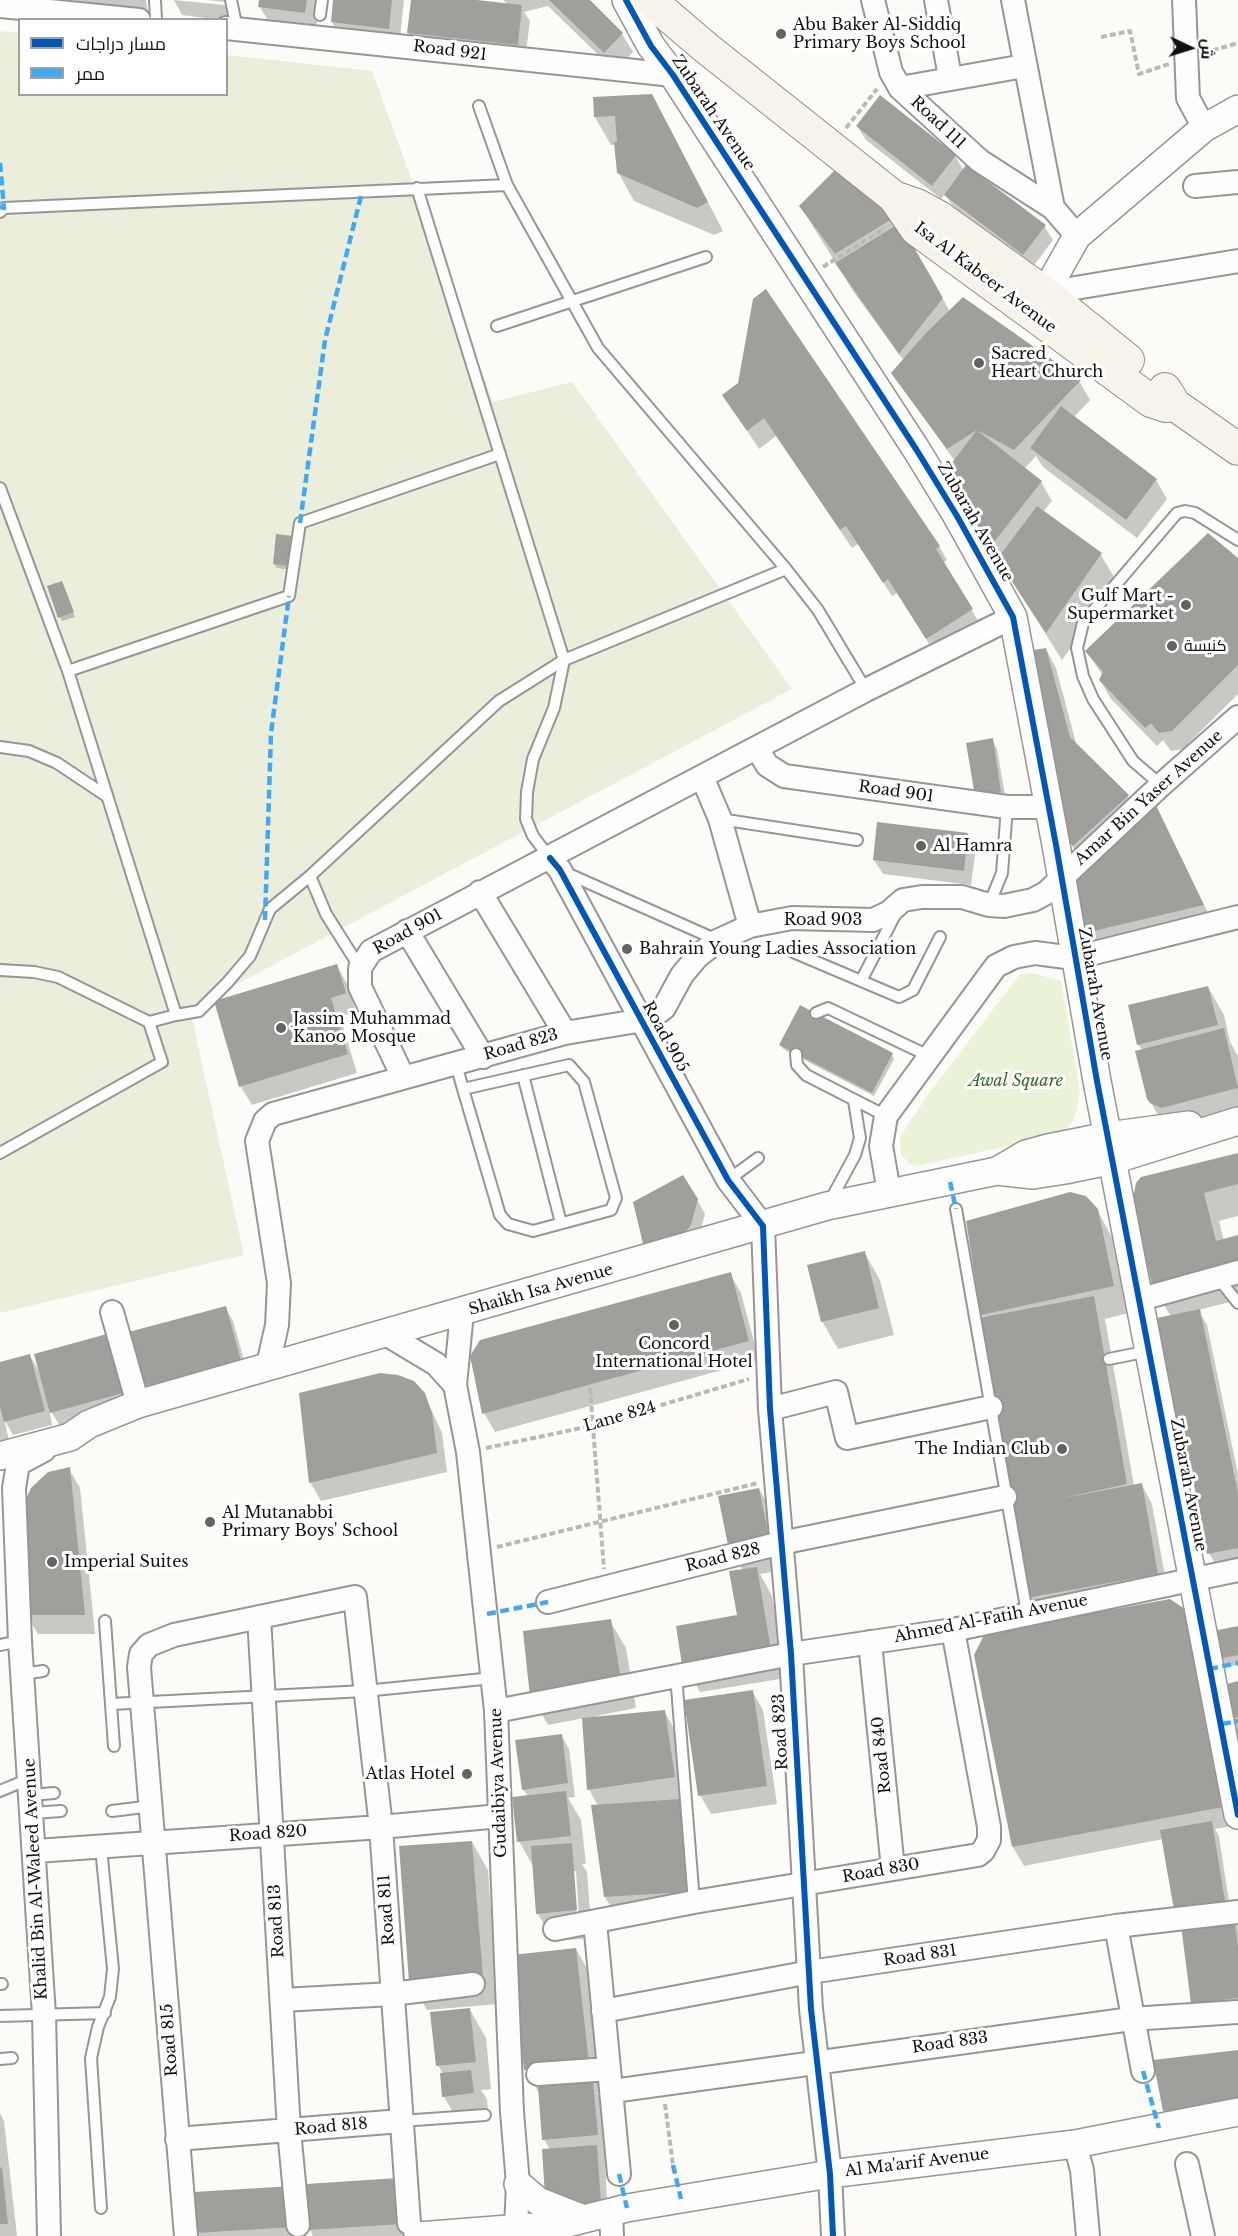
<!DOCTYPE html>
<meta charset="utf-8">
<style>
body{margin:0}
#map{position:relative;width:1238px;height:2236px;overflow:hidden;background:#fdfbf7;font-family:"Libre Baskerville",Cairo,serif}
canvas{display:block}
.legend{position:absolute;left:18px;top:18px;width:210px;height:78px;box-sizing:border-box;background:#fff;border:2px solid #a0a0a0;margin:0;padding:8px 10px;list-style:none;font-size:18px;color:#111}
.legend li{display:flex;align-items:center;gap:12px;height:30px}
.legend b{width:30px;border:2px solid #a0a0a0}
.north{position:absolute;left:1160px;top:18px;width:60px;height:60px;-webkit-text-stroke:4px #fff;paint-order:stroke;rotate:94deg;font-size:16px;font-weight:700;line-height:24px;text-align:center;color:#111}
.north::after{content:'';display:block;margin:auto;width:21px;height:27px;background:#111;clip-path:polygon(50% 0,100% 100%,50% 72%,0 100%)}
</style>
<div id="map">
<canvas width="1238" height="2236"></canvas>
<ul class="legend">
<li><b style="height:8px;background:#0057b8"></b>مسار دراجات</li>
<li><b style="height:8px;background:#3fa9f5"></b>ممر</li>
</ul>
<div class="north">ش</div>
</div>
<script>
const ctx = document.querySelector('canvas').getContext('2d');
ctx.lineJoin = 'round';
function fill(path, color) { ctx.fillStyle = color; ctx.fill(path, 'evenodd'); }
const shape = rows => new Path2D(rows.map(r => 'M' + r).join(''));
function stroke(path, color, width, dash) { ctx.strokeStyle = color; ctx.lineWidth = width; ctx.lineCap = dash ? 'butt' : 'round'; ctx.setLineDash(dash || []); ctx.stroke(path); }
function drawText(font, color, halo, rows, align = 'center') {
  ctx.font = font + ' "Libre Baskerville",Cairo,serif'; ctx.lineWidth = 6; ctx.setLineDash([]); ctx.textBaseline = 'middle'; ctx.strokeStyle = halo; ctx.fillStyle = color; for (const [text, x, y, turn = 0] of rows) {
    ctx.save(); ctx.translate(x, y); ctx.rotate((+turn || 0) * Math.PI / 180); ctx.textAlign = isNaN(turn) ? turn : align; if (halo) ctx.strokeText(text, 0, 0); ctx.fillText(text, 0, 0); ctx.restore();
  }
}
const green = shape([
 [1032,973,1061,981,1080,1091,1076,1113,1071,1124,1062,1134,917,1166,911,1164,901,1155,900,1137,928,1095,1020,974]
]);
const cemetery = shape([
 [0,31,19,33,20,94,226,94,227,55,372,71,493,402,572,382,792,689,190,1009,244,1255,0,1313]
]);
const shadow = shape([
 [74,0,146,0,148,14,78,8],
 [174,0,225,5,226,2,207,0,231,0,228,21,182,15],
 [261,0,319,0,316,31,271,26,260,7],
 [335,0,404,0,399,47,343,41,332,22],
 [412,0,463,0,509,5,503,0,587,0,622,34,633,52,615,71,548,6,524,12,530,21,525,59,416,47,408,33],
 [880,97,955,156,964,171,1044,226,1053,240,1032,268,954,209,945,194,941,199,866,140,857,126],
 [594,99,667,123,723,231,714,235,634,201,618,172,615,145,611,145,595,117],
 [801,207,891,220,930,275,950,312,1079,381,1090,400,1073,418,1156,480,1167,499,1137,538,1043,467,1036,456,1024,469,1041,482,1052,501,1043,512,1101,555,1117,582,1062,660,1002,565,999,568,954,496,955,461,892,374,904,361,853,291],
 [766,291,939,546,947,560,943,563,988,637,943,666,897,593,892,596,858,544,852,548,776,436,759,449,724,395,739,384],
 [278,536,291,570,277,568,274,564],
 [1238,560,1238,694,1183,749,1171,751,1163,740,1157,746,1111,699,1100,680,1103,676,1087,652],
 [64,587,75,617,62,621,60,617],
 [1046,649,1056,668,1077,747,1128,796,1139,816,1154,803,1218,933,1103,960,1087,932,1079,858,1068,838],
 [992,740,997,749,1006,801,976,795],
 [967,834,976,848,971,885,883,874,874,860],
 [337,966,347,984,356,1012,340,1017,357,1073,252,1105,241,1087,216,1002],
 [1208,987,1224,1015,1230,1042,1238,1056,1238,1120,1165,1127,1148,1098,1142,1050,1138,1044],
 [781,1045,892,1055,894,1059,874,1096,783,1049],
 [1238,1155,1238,1216,1219,1221,1224,1241,1238,1237,1238,1300,1198,1310,1207,1325,1238,1474,1238,1569,1220,1572,1209,1553,1194,1478,1191,1478,1186,1469,1171,1317,1155,1289,1133,1203],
 [697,1200,705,1214,698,1239,655,1266],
 [1097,1210,1113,1239,1129,1313,1105,1319,1134,1486,1142,1485,1152,1504,1168,1593,1039,1617,1028,1598,982,1314],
 [864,1252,880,1280,894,1335,838,1349,822,1321],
 [730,1274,741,1293,759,1360,495,1432,484,1413],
 [225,1307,233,1321,249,1378,142,1391],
 [106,1336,130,1407,60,1426,49,1408,52,1425,13,1435,4,1419,9,1440,0,1442,0,1364,30,1356,40,1373],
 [424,1394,442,1433,447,1472,321,1501,310,1482],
 [69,1469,80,1488,95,1634,38,1634,27,1615],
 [759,1489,775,1517,785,1570,760,1574,772,1596,786,1678,700,1692,684,1664,739,1617,743,1571,730,1549],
 [1170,1600,1233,1826,1215,1829,1219,1836,1231,1915,1238,1927,1238,2013,1201,2017,1193,2003,1183,1926,1163,1839,1024,1866,1013,1847],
 [610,1621,626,1648,636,1708,596,1716,597,1718,664,1711,680,1739,698,1911,616,1916,605,1897,598,1806,589,1789,584,1718,548,1725,532,1697],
 [1238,1628,1238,1665,1220,1668,1214,1659],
 [1238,1683,1238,1796,1227,1738,1238,1736,1228,1719],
 [752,1691,763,1710,777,1804,711,1814,700,1795],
 [561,1735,569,1749,575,1797,568,1798,581,1820,586,1864,582,1864,587,1872,592,1938,554,1941,538,1914,534,1868,519,1841,528,1797,523,1789],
 [573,1871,576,1871,579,1918,576,1918],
 [472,1842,488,1870,498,2004,427,2010,411,1982],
 [576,1949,592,1977,604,2091,597,2092,609,2112,613,2163,605,2163,608,2218,568,2218,550,2150,544,2139,540,2095,526,2070],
 [470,2010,486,2038,491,2089,481,2090,487,2099,489,2121,460,2124,444,2097,443,2074,438,2065],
 [1238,2051,1238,2117,1172,2125,1164,2111,1155,2062],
 [0,2113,4,2121,17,2236,0,2236],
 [397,2180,408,2236,313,2236,310,2230],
 [299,2202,301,2236,200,2236,198,2233]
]);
const building = shape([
 [259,0,307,0,305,13,258,7],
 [333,0,392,0,389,29,331,22],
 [411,0,477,0,522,5,518,45,407,33],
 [549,0,590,0,623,33,604,53],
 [652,94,708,202,697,208,617,173,614,142,617,142,615,116,594,117,593,97],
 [880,95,956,155,932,186,856,126],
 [966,165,1046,225,1023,255,944,195],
 [839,166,892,219,835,254,799,206],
 [900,223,943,298,899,354,835,263],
 [766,289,940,546,936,549,973,609,926,639,888,579,883,583,846,526,840,530,764,418,747,431,722,395,738,383,753,299],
 [963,297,1081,380,1014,450,977,430,947,449,891,373,925,334],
 [1061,406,1157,479,1126,520,1030,448],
 [977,430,1042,481,987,551,941,477],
 [1037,506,1102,553,1046,633,997,559],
 [1208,533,1238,558,1238,665,1172,731,1159,733,1151,723,1145,728,1099,680,1103,672,1085,651],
 [276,534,293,536,290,566,273,564],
 [62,581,74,612,58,618,47,586],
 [1046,648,1070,737,1129,795,1073,846,1066,839,1033,650],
 [993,738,1001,792,975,796,966,743],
 [1154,801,1204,905,1085,933,1072,874],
 [877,822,968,833,964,871,873,860],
 [337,964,346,993,331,998,348,1054,239,1087,214,1001],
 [1208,986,1218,1025,1137,1045,1128,1005],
 [800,1005,893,1053,872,1093,779,1045],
 [1224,1028,1238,1088,1161,1108,1150,1103,1147,1099,1135,1051],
 [1238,1153,1238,1184,1204,1193,1216,1241,1238,1235,1238,1268,1153,1289,1132,1203,1136,1183,1141,1177],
 [683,1175,698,1199,691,1225,680,1238,645,1252,633,1202],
 [1070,1192,1086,1196,1098,1209,1114,1286,981,1315,966,1221],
 [865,1251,879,1308,821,1322,807,1265],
 [731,1272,749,1341,482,1414,470,1356,480,1340],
 [1094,1296,1127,1484,1059,1499,1142,1483,1158,1574,1027,1598,1010,1508,1014,1507,979,1318],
 [226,1306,242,1364,141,1391,125,1333],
 [1200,1309,1238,1493,1238,1548,1207,1554,1191,1469,1184,1470,1152,1319],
 [107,1334,123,1393,50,1413,34,1354],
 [30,1354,45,1411,4,1422,0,1407,0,1362],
 [380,1373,398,1375,414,1381,425,1393,432,1413,437,1453,309,1483,299,1393],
 [70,1467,85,1615,26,1615,21,1510,31,1488,48,1472],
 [759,1488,770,1542,729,1550,718,1496],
 [757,1567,771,1650,682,1665,676,1626,737,1615,729,1571],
 [1170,1599,1188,1611,1223,1807,1012,1847,974,1655,985,1633],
 [611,1619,621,1680,530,1697,523,1631],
 [1238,1626,1238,1655,1213,1660,1208,1632],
 [1238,1681,1238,1717,1227,1720,1220,1686],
 [753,1690,767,1786,698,1796,684,1700],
 [665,1710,675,1777,587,1790,582,1718],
 [562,1734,568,1783,522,1790,515,1740],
 [566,1791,571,1836,517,1842,512,1797],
 [680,1799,688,1892,604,1897,591,1805],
 [1212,1821,1225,1901,1174,1910,1160,1830],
 [472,1841,483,1977,409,1982,399,1846],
 [572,1843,577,1910,536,1914,531,1846],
 [1234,1916,1238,1948,1238,1998,1191,2004,1181,1925],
 [576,1948,589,2063,524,2070,512,1955],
 [470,2008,476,2062,436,2066,430,2012],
 [1238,2050,1238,2102,1163,2111,1153,2060],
 [471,2070,474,2093,442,2097,440,2073],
 [593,2082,598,2135,542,2140,538,2087],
 [597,2145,601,2204,558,2204,545,2196,542,2149],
 [2,2167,8,2224,0,2224,0,2168],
 [398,2178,401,2224,308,2230,306,2184],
 [292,2186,294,2227,196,2233,194,2192]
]);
const path = shape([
 [1101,37,1130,31,1139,74,1169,64],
 [1204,53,1238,43],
 [846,128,877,89],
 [823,267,885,228],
 [590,1388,604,1569],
 [486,1448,591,1426,749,1379],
 [497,1547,758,1483],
 [665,2104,673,2165]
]);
const service = shape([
 [155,0,156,20],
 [231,0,237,29],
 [320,15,322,0],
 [479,106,507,185,598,348,786,569,818,610,866,690],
 [417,188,564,660,554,708,533,759,527,792,526,819,533,836,550,858],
 [0,212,4,208,507,185],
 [497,326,706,257],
 [0,488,68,671,176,1015,199,1011,227,983,250,956,270,909,310,876],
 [68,671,289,596,300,523,500,454],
 [0,747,29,751,57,763,105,795],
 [1161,785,1133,761,1093,699,1083,676,1077,648,1083,623,1177,513,1185,511,1195,513,1238,540],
 [720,819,857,840],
 [564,872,717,940],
 [989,905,1002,873,1007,807],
 [793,952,899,997,913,990,940,937],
 [360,968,326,914,310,876,499,701,564,660,786,569],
 [0,970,34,972,58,977,149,1022],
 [861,981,896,913],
 [816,1013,828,1008,931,1057],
 [796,1054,797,1065,806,1075,886,1116],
 [456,1064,463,1089,500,1215,508,1224,533,1231,611,1210,616,1198,584,1082,569,1065,463,1089],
 [523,1075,561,1223],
 [0,1153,162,1062,149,1022,176,1015],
 [728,1180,758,1158],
 [830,1201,855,1155,860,1138,854,1101],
 [956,1209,1027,1613],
 [1218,1278,1238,1303],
 [1109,1359,1149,1351],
 [105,1621,114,1746],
 [0,1645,20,1641],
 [22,1674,43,1671],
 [676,1675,694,1902],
 [111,1704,365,1691,493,1678],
 [0,1791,31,1778],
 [32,1795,54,1793],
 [112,1811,152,1806],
 [33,1813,61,1811],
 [101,1848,113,1969,110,1997,98,2027,91,2058,101,2208],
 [0,1984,2,1984],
 [0,2016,105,2013],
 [0,2059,12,2058],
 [401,2121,485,2115]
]);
const minor = shape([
 [873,0,891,72,900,88,980,161,1053,208],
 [936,0,950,77],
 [1013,0,1053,208,1077,236],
 [1184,0,1188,98,1204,128],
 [0,6,139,20],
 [226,28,673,75],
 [900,88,1024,66],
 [1195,186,1238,182],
 [1045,293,1238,261],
 [757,748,767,765,784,776,1007,807,1049,807],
 [703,779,720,819,750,926],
 [550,858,560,870,728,1180,763,1226,770,1409,791,1654,811,2009,830,2174,833,2236],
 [480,892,565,1033],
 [407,931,483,1057],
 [403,1077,360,987,360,968,371,951,866,690,1013,617],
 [889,1192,881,1146,886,1116,996,966,1014,957,1035,953,1074,958,1238,917],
 [1141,1299,1238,1272],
 [112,1312,138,1404],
 [462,1312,455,1385,468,1452,496,1711,512,2112,518,2184,516,2228],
 [386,1334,436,1364,455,1385],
 [268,1365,277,1325,279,1283,257,1141,265,1121,273,1114,565,1033,649,1019,664,1008,682,975,698,956,717,941,750,926,792,918,873,920,888,913,903,900,922,897,962,897,989,905,1004,906,1033,900,1046,893,1161,785,1238,717],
 [770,1409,836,1392,847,1438,991,1407],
 [44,1450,18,1464,14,1488,20,1641,44,2015,49,2236],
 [548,1602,781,1543,1005,1497],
 [259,1617,289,2130,298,2225],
 [870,1642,893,1869],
 [496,1711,791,1654,953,1630,1238,1570],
 [36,1851,381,1827,500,1816],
 [595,1922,619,2174],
 [1116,1926,1143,2071],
 [555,1929,694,1902,978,1855,983,1851,989,1840,989,1827,953,1630],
 [282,2000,392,1994,473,1984],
 [603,2011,810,1972,1116,1926,1238,1912],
 [538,2074,609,2069],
 [613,2091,1131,2019,1238,2012],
 [177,2139,401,2121],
 [1075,2144,1082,2170,1088,2236],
 [1187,2164,1203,2236],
 [611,2213,612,2236],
 [186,2236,139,1667,141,1654,149,1645,174,1635,355,1597,381,1827,409,2223]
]);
const tertiary = shape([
 [626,0,651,46,673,75,916,449,957,516,1013,617,1056,845,1097,1081,1238,1815],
 [1045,293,1077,236,1204,128,1238,109],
 [997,1171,1026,1154,1048,1148,1108,1136,1189,1125],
 [0,1456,70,1437,89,1424,138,1404,827,1206,997,1171,1033,1175,1065,1170,1113,1160,1238,1121],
 [518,2184,538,2201,584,2219],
 [418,2236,560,2225,627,2208,830,2174,1075,2144,1238,2112]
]);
const secondary = shape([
 [650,0,705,47,894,197,916,229,1151,401,1166,406,1175,405],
 [894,197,917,205,939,217,1045,293,1128,360],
 [1165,389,1175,405,1238,449]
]);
const quiet = shape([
 [0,163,4,208,0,207],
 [300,523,325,340,362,192],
 [265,920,271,733,289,596],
 [950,1182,956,1209],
 [487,1614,548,1602],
 [1209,1669,1238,1663],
 [1222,1724,1238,1721],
 [1143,2071,1159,2128],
 [673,2165,681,2199],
 [619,2174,627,2208]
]);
const cycleway = shape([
 [626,0,651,46,673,75,916,449,957,516,1013,617,1056,845,1097,1081,1238,1815],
 [550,858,560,870,728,1180,763,1226,770,1409,791,1654,811,2009,830,2174,833,2236]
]);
const markers = [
 [781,34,6,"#646362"],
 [979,363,6,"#646362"],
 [1186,605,6,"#646362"],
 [1172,646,6,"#646362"],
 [921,846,6,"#646362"],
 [627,949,6,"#646362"],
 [281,1028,6,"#646362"],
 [674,1325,6,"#646362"],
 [1062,1449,6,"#646362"],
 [210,1522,6,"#646362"],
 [52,1562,6,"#646362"],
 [467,1774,6,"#646362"]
];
const poiNames = [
 ["Abu Baker Al-Siddiq",793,25],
 ["Primary Boys School",793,43],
 ["Sacred",991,354],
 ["Heart Church",991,372],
 ["Gulf Mart -",1174,596,"right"],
 ["Supermarket",1174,614,"right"],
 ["كنيسة",1184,646],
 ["Al Hamra",933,846],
 ["Bahrain Young Ladies Association",639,949],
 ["Jassim Muhammad",293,1019],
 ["Kanoo Mosque",293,1037],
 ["Concord",674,1344,"center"],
 ["International Hotel",674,1362,"center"],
 ["The Indian Club",1050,1449,"right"],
 ["Al Mutanabbi",222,1513],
 ["Primary Boys' School",222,1531],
 ["Imperial Suites",64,1562],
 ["Atlas Hotel",455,1774,"right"]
];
const streetNames = [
 ["Road 921",450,51,7],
 ["Zubarah Avenue",713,113,56],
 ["Road 111",938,123,43],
 ["Isa Al Kabeer Avenue",985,278,37],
 ["Zubarah Avenue",975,522,60],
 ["Road 901",896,792,8],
 ["Amar Bin Yaser Avenue",1149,798,-42],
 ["Road 903",823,920],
 ["Road 901",408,932,-29],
 ["Zubarah Avenue",1095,994,80],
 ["Road 905",665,1037,61],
 ["Road 823",521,1045,-16],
 ["Shaikh Isa Avenue",541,1290,-16],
 ["Lane 824",620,1417,-16],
 ["Zubarah Avenue",1188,1485,79],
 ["Road 828",723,1558,-14],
 ["Ahmed Al-Fatih Avenue",991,1619,-11],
 ["Road 823",781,1732,-93],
 ["Road 840",882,1755,-96],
 ["Gudaibiya Avenue",499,1783,-92],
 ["Road 820",268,1834,-4],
 ["Road 830",881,1871,-10],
 ["Khalid Bin Al-Waleed Avenue",36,1879,-93],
 ["Road 811",387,1910,-94],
 ["Road 813",277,1921,-93],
 ["Road 831",920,1956,-8],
 ["Road 815",170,2040,-94],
 ["Road 833",950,2043,-8],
 ["Road 818",331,2127,-5],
 ["Al Ma'arif Avenue",917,2163,-7]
];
const parkNames = [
 ["Awal Square",1016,1081]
];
fill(green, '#eaf2d7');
fill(cemetery, '#ebeedb');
fill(shadow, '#0003');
fill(building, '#a19f9c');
stroke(service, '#979695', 14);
stroke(minor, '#979695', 26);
stroke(tertiary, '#979695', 30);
stroke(secondary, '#8e8d8b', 34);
stroke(path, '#b9b9b8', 4, [6, 3]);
stroke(service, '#fffefe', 10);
stroke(minor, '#fffefe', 22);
stroke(tertiary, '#fffefe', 27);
stroke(secondary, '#f6f3eb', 32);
stroke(quiet, '#3fa9f5', 4.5, [9, 4.5]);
stroke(cycleway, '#0057b8', 6);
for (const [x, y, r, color] of markers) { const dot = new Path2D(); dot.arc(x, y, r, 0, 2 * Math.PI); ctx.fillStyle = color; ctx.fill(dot); stroke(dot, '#fff', 2); }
drawText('16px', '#111', '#fff', poiNames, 'left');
drawText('16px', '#111', '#fff', streetNames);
drawText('italic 16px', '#386b1f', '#fff', parkNames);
</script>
